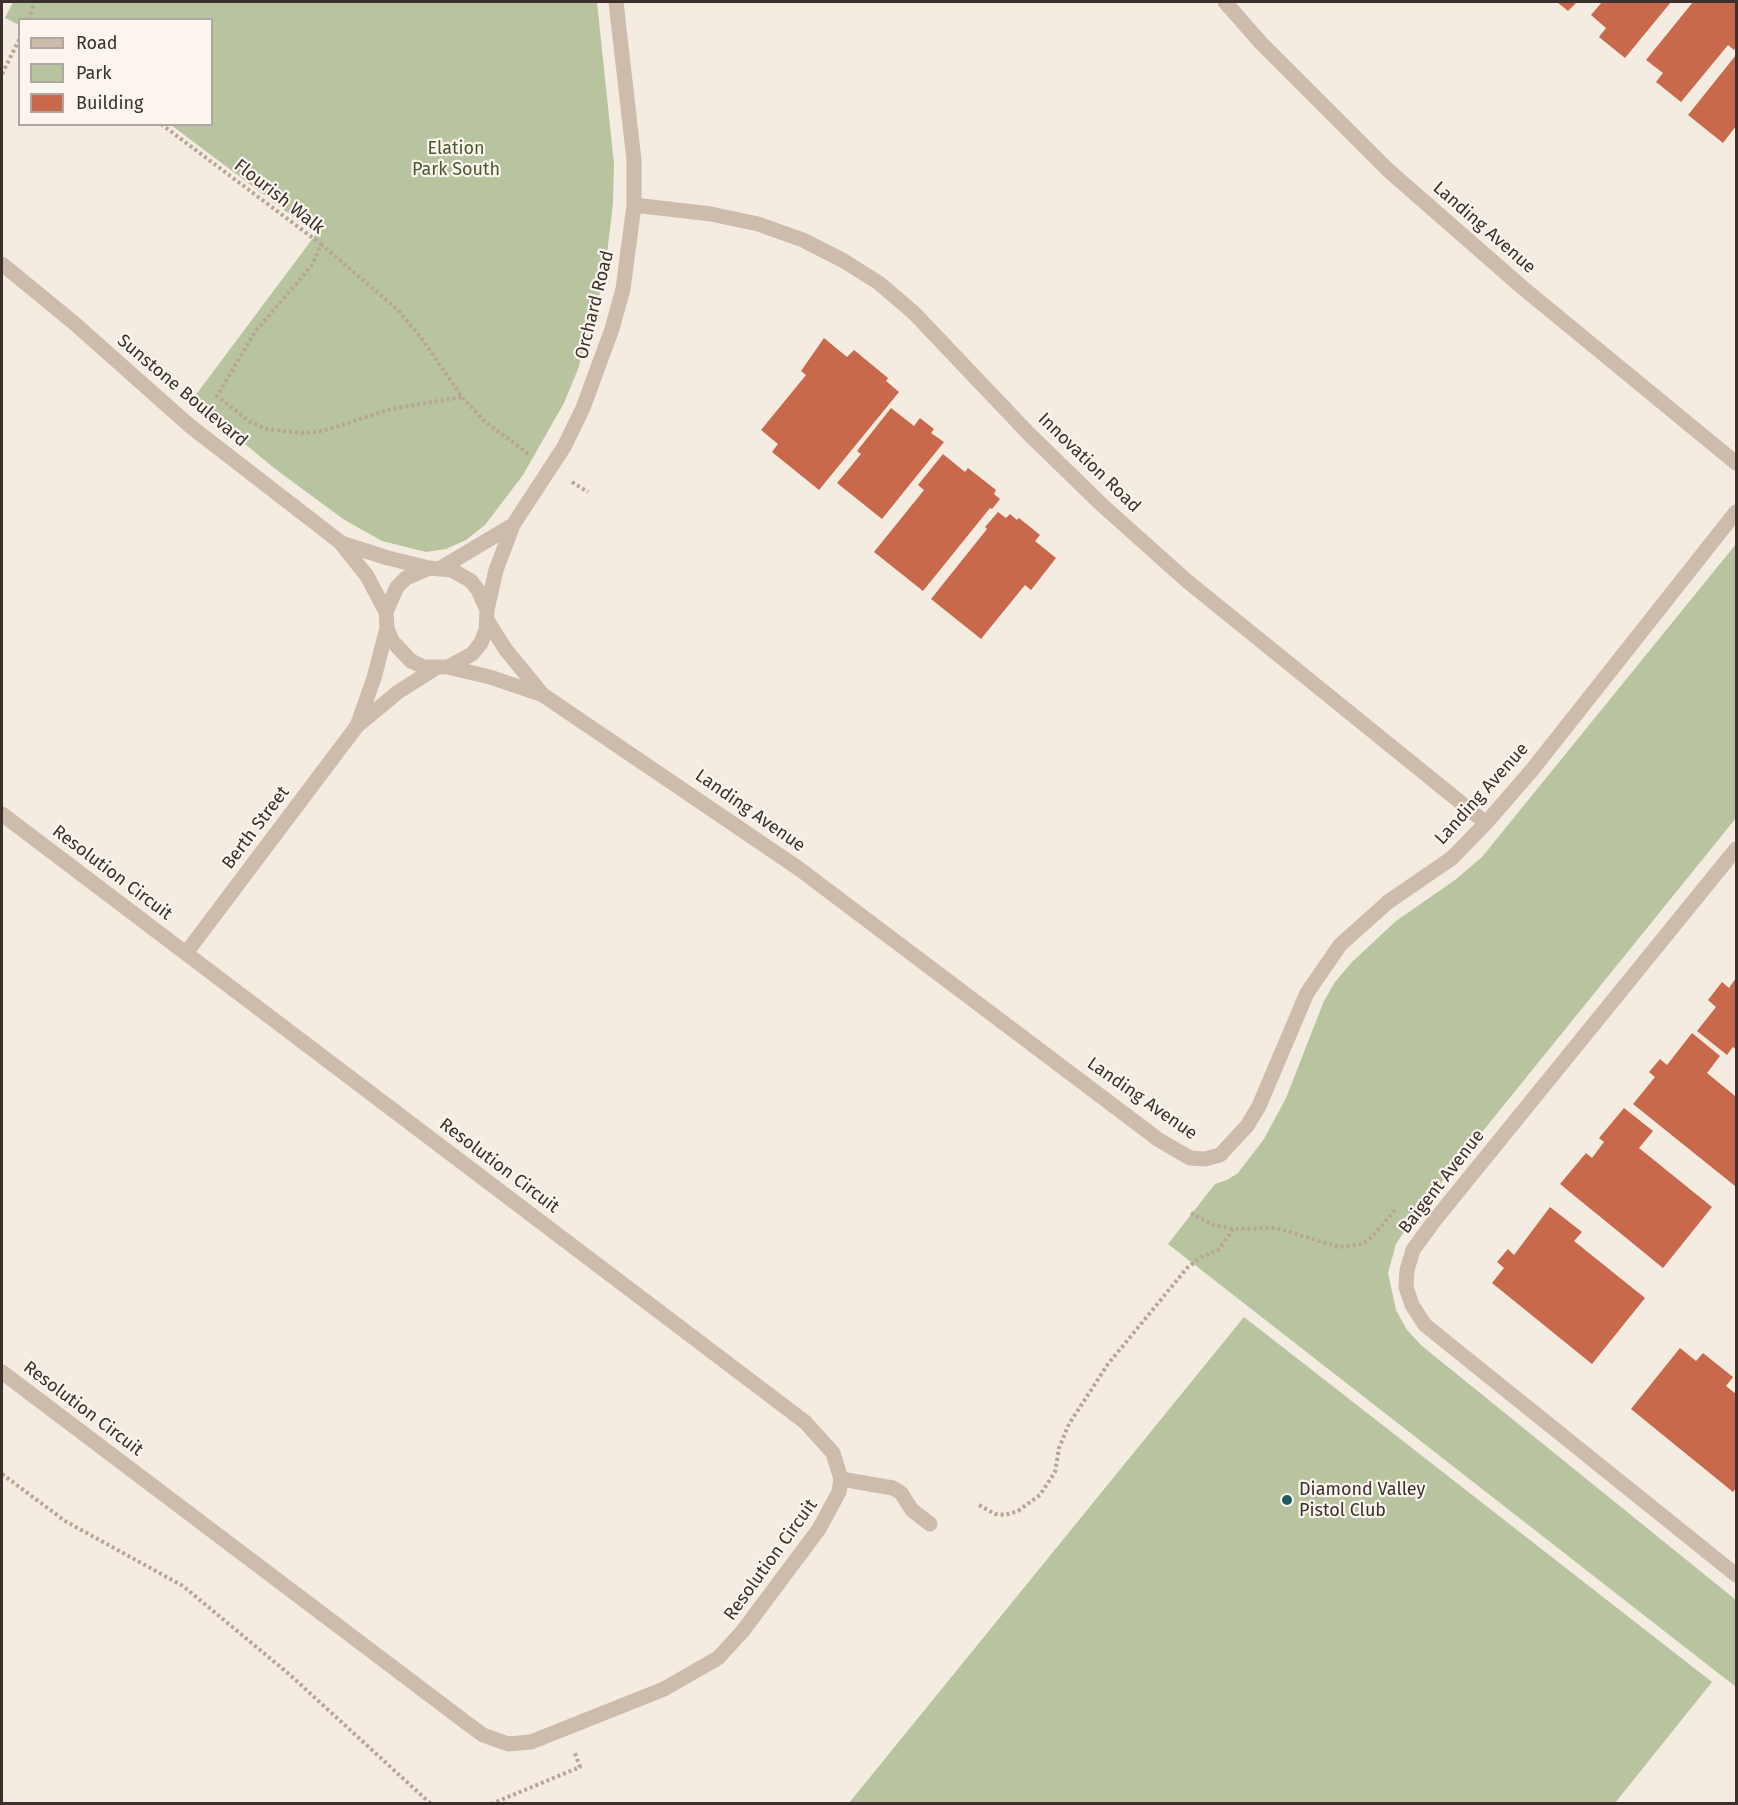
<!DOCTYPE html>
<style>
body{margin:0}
#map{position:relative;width:1738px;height:1805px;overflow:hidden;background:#f4ebe1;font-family:"Fira Sans",sans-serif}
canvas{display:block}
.frame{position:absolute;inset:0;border:3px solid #3b302b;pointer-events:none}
.legend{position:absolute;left:18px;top:18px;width:195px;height:108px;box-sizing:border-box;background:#fbf5ee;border:2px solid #aea6a0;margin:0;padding:8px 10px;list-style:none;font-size:18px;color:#3b302b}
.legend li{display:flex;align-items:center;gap:12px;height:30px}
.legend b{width:30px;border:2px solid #aea6a0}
</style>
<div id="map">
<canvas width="1738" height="1805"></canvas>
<div class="frame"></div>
<ul class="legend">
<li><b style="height:8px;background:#cdbbac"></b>Road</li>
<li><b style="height:16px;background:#b8c4a0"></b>Park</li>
<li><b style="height:16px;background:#c8694b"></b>Building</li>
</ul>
</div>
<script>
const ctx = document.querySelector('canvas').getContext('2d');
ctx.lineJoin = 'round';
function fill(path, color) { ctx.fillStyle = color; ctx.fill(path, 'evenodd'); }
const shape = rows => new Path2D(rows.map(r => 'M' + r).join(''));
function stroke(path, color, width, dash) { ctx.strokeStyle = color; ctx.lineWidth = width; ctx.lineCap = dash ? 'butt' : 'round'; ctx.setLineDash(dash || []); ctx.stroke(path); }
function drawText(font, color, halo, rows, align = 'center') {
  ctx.font = font + ' "Fira Sans",sans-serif'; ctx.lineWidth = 4.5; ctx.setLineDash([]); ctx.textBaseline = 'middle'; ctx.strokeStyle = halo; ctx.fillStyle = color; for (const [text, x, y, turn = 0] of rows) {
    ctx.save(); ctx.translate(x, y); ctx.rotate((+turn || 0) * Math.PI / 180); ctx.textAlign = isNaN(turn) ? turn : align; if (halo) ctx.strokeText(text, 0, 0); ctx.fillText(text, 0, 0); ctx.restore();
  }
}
const green = shape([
 [13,2,597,2,614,164,613,204,604,279,578,369,564,403,523,475,485,525,466,540,446,549,426,552,382,541,343,519,274,468,192,400,316,234,171,125,212,124,212,20,20,20,19,25,5,18],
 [1736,544,1736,818,1415,1215,1396,1244,1388,1273,1396,1310,1407,1330,1422,1346,1736,1600,1736,1687,1168,1244,1215,1184,1227,1180,1238,1173,1264,1139,1286,1098,1324,1001,1335,982,1352,962,1396,921,1455,880,1482,857],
 [1244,1317,1712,1682,1615,1803,849,1803]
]);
const building = shape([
 [1557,2,1577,2,1568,11],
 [1602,2,1671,2,1625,58,1599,37,1606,28,1591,15],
 [1693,2,1734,2,1736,5,1736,46,1734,50,1728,45,1681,102,1656,82,1663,73,1646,60],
 [1736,55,1736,126,1723,143,1688,115],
 [824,338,847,357,854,350,888,378,886,381,899,392,819,490,772,452,778,444,761,430,806,375,801,371],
 [891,408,914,426,920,418,934,429,931,433,944,442,882,519,837,483,861,454,857,451],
 [943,454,965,472,968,468,996,490,994,494,1000,499,992,509,990,508,923,591,874,552,924,490,918,485],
 [998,512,1006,518,1010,514,1017,520,1019,518,1040,535,1035,541,1056,558,1031,590,1025,585,981,639,931,599,987,529,985,527],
 [1736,978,1736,1049,1733,1047,1727,1055,1697,1031,1716,1007,1708,1000,1722,982,1729,988],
 [1692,1033,1720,1056,1707,1073,1735,1096,1736,1094,1735,1186,1633,1104,1655,1077,1649,1072,1660,1059,1667,1065],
 [1624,1108,1653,1131,1639,1148,1712,1207,1663,1268,1560,1184,1586,1153,1592,1158,1604,1142,1599,1138],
 [1550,1207,1582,1232,1574,1241,1645,1298,1592,1364,1492,1283,1504,1268,1497,1262,1508,1249,1514,1255],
 [1680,1348,1696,1361,1703,1353,1733,1377,1726,1386,1736,1394,1736,1488,1733,1492,1631,1409]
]);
const path = shape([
 [29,20,34,2],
 [2,74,20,38],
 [161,124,321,244,313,264,255,332,217,396,250,422,267,429,302,433,323,431,391,409,462,397],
 [321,244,397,309,422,339,462,397,483,420,530,455],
 [572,482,588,492],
 [1191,1213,1213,1225,1233,1229,1276,1228,1339,1247,1362,1244,1372,1237,1395,1210],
 [2,1474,65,1521,183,1586,289,1674,431,1804],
 [979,1505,995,1514,1005,1515,1018,1511,1040,1495,1055,1472,1059,1448,1069,1424,1108,1364,1187,1268,1201,1257,1218,1250,1233,1229],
 [491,1804,580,1767,574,1751]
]);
const service = shape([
 [841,1479,893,1488,901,1493,912,1510,930,1524]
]);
const minor = shape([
 [1225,2,1261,43,1388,170,1523,288,1736,463],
 [634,205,711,214,758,224,803,240,844,261,879,283,914,313,1029,434,1102,505,1187,581,1486,823],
 [2,264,74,323,190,426,340,542,367,576,386,612],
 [341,543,388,558,429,568,452,570,471,581,478,590,487,610,486,630,481,643,472,654,448,667,424,667,411,661,392,641,387,628,386,612,397,587,406,578,429,568],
 [441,568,513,525],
 [487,610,496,570,513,525,564,447,583,408,612,329,623,289,634,205,634,160,616,2],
 [487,620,506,650,543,695],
 [448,667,490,677,543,695,798,868,1159,1140,1190,1158,1205,1159,1220,1155,1247,1126,1259,1106,1307,993,1340,945,1388,902,1452,858,1486,823,1532,770,1736,512],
 [357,726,374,678,387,628],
 [2,814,805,1422,833,1453,841,1479,839,1492,819,1529,742,1632,718,1658,664,1689,531,1742,508,1744,483,1735,468,1724,2,1372],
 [1736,849,1434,1221,1413,1250,1407,1270,1406,1287,1412,1305,1425,1325,1736,1575],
 [186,953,357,726,398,692,436,668]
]);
const markers = [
 [1287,1500,6,"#1f5a5e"]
];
const parkNames = [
 ["Elation",456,149],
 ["Park South",456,170]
];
const streetNames = [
 ["Flourish Walk",279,197,38],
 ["Landing Avenue",1484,228,41],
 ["Orchard Road",595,305,-76],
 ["Sunstone Boulevard",182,391,40],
 ["Innovation Road",1089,463,44],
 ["Landing Avenue",1482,794,-48],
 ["Landing Avenue",750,811,35],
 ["Berth Street",256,828,-53],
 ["Resolution Circuit",112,873,37],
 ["Landing Avenue",1142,1099,35],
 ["Resolution Circuit",499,1166,37],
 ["Baigent Avenue",1442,1182,-52],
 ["Resolution Circuit",83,1409,37],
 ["Resolution Circuit",771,1560,-54]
];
const poiNames = [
 ["Diamond Valley",1299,1490],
 ["Pistol Club",1299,1511]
];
fill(green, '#b8c4a0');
fill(building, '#c8694b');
stroke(path, '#b9a596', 4, [3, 3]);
stroke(service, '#cdbbac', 15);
stroke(minor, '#cdbbac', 15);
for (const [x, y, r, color] of markers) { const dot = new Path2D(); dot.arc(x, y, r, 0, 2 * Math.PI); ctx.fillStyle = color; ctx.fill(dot); stroke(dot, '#fbf5ee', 2); }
drawText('18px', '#4a5a2e', '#fbf5ee', parkNames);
drawText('18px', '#3b302b', '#fbf5ee', streetNames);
drawText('18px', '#3b302b', '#fbf5ee', poiNames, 'left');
</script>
